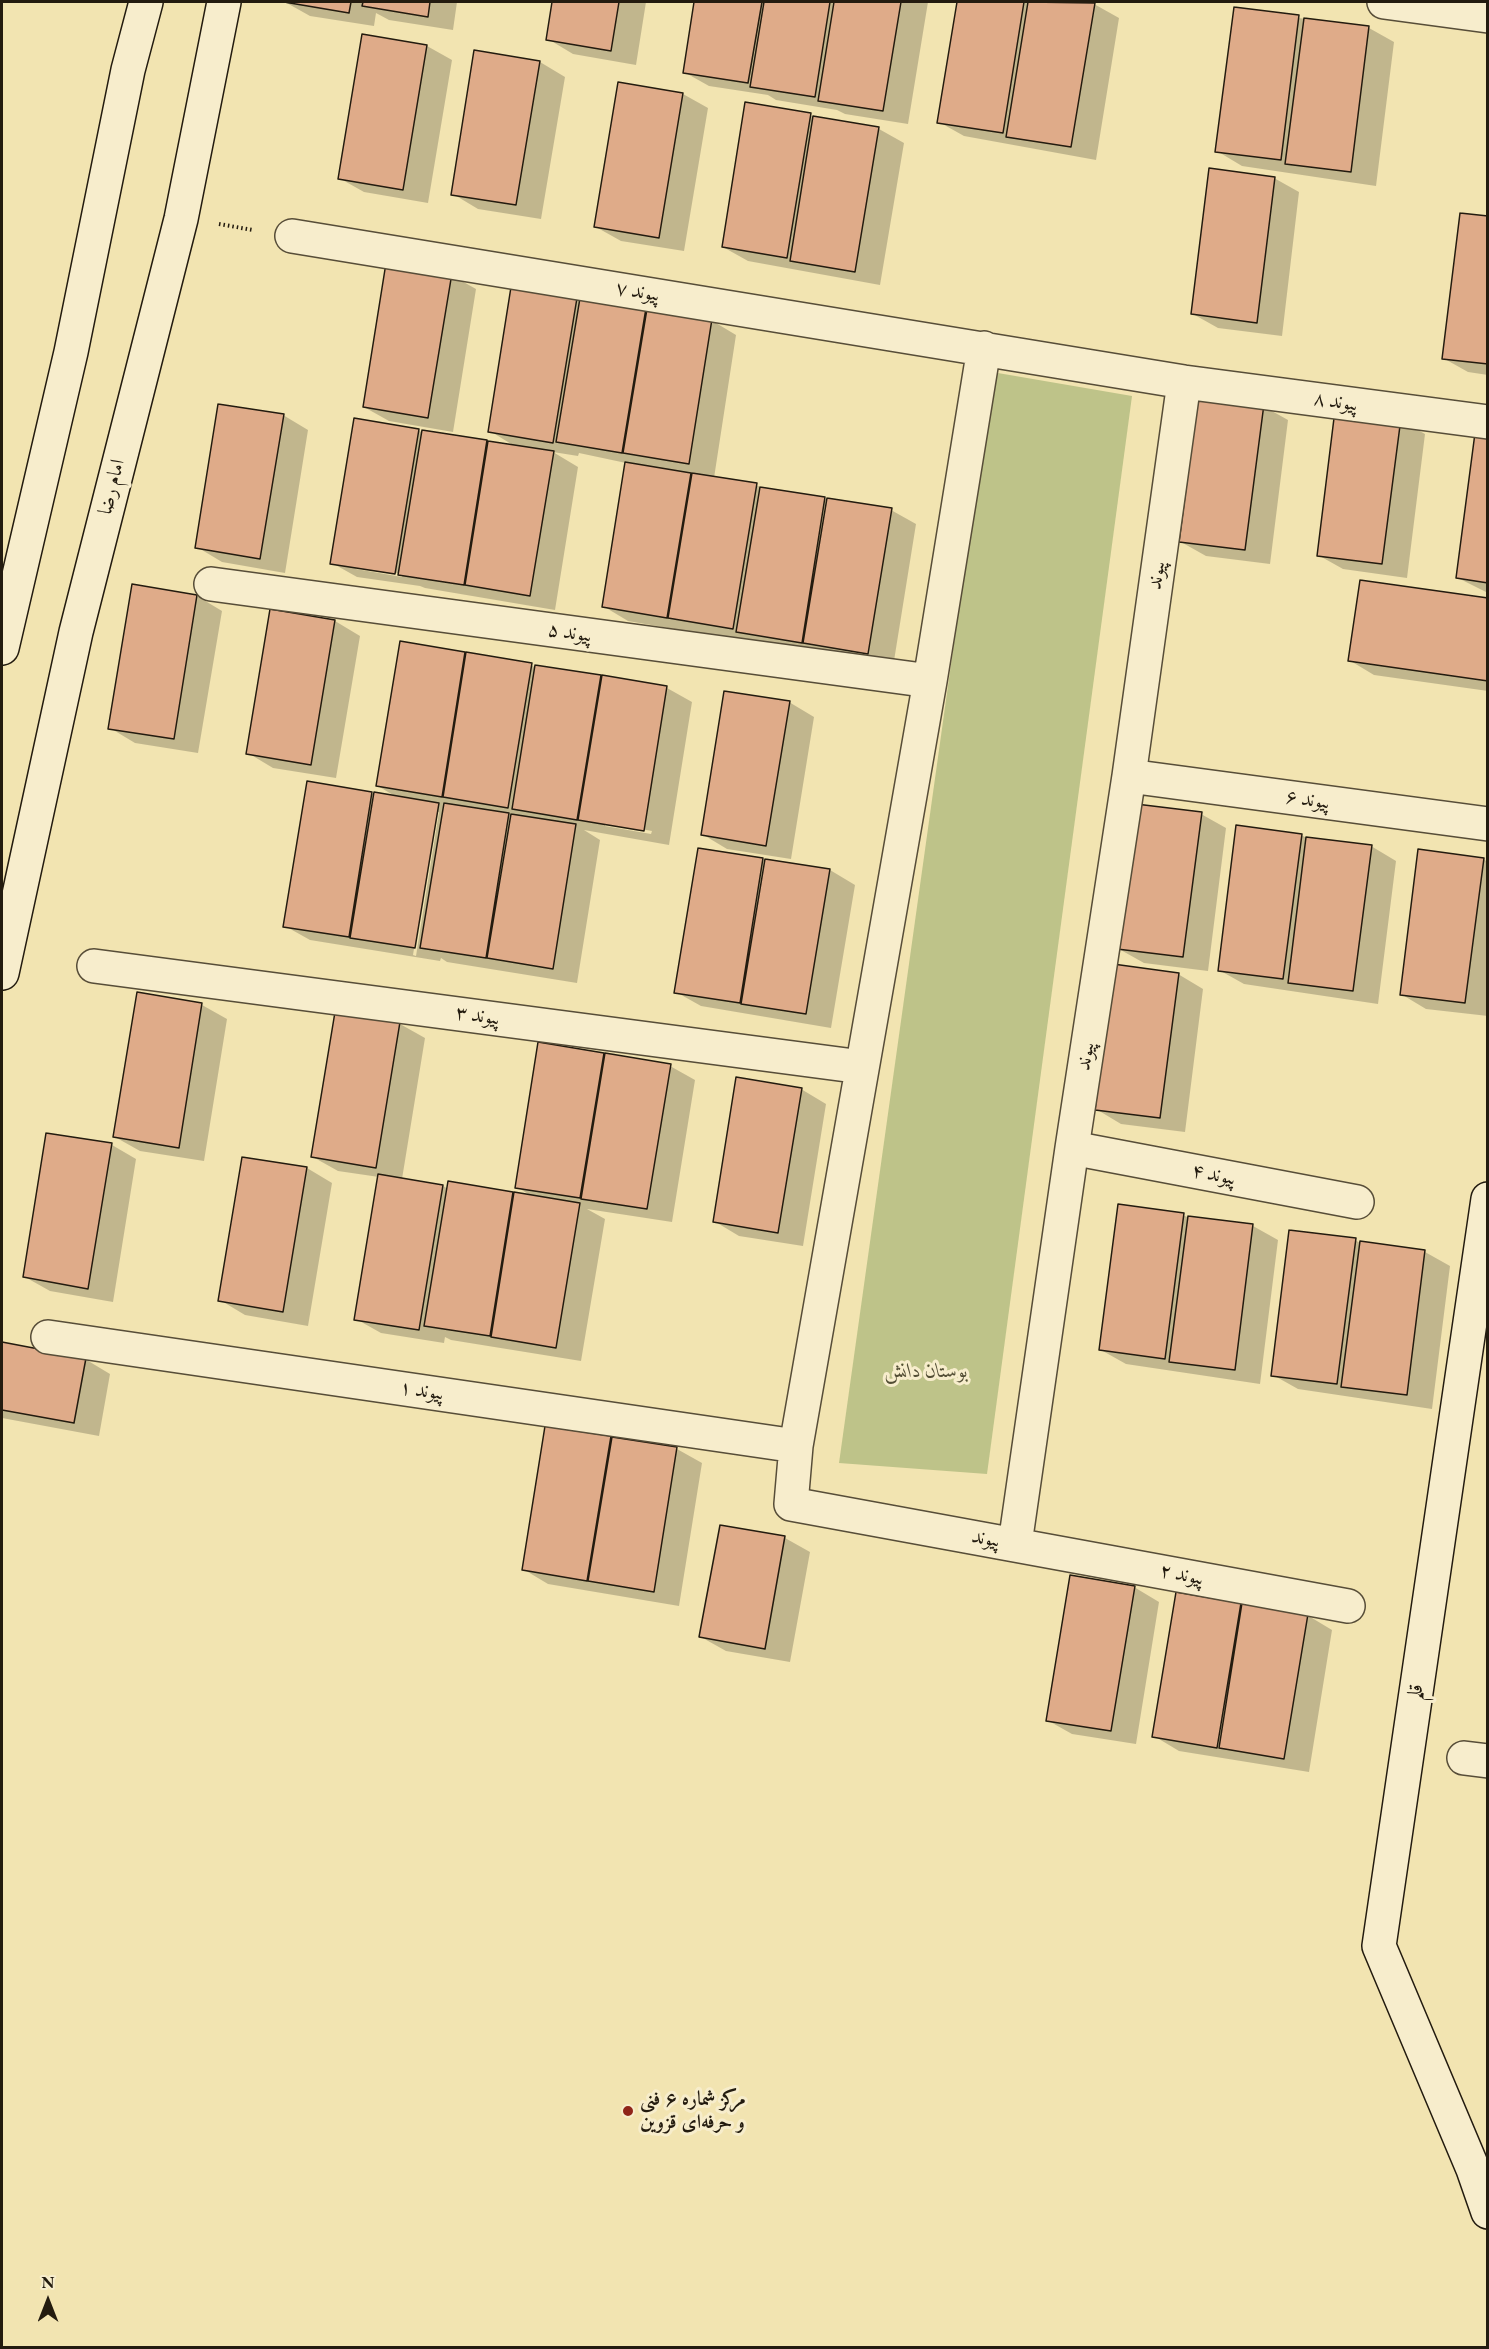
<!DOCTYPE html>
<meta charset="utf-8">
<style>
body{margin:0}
#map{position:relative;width:1489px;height:2349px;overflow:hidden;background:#f2e4b1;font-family:"EB Garamond",serif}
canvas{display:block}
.frame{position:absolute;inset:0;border:3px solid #231b0f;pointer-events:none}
.north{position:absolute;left:18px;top:2271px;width:60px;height:60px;-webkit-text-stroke:4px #f7edcc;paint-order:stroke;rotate:0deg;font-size:16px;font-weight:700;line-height:24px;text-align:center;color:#231b0f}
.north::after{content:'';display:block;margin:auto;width:21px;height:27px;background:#231b0f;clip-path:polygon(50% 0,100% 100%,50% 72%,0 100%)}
</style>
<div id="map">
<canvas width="1489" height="2349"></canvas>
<div class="frame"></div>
<div class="north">N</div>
</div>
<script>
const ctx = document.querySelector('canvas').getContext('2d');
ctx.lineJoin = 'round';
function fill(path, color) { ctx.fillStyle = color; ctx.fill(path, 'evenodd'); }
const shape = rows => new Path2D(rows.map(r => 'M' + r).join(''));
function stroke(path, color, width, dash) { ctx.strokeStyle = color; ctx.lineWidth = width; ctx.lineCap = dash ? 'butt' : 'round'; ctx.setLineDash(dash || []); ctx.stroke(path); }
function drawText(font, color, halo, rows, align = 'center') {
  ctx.font = font + ' "EB Garamond",Amiri,serif'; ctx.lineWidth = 6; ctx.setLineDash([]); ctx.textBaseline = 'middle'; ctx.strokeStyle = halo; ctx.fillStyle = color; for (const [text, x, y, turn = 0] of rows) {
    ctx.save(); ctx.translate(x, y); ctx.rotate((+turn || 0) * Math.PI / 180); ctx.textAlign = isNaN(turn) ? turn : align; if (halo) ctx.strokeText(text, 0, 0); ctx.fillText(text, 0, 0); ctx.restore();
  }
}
const green = shape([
 [992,372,1132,396,987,1474,839,1463]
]);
const shadow = shape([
 [285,2,457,2,453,30,389,20,376,13,374,26,310,16],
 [554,2,646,2,636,65,573,54,548,39],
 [696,2,928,2,908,124,845,114,837,110,776,100,768,95,709,86,684,72],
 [959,2,1078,2,1094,4,1119,18,1096,160,964,136,939,122],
 [1235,9,1369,28,1394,42,1376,186,1242,166,1217,151],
 [427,46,452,60,428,203,364,192,339,178],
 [540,62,565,77,541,219,478,209,453,194],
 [619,84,683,94,708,108,684,251,621,241,596,227],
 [810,115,816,118,879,129,904,143,880,285,748,261,723,247],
 [1274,178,1299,192,1282,336,1218,328,1193,314],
 [1488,218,1488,375,1468,372,1443,358],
 [451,275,476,289,453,432,389,421,364,407],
 [577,299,581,301,581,299,711,320,736,335,714,478,756,485,764,489,891,510,916,524,893,667,628,621,603,606,626,463,579,453,578,456,553,452,578,467,555,610,425,588,420,586,357,577,332,563,418,430,423,433,516,447,490,431],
 [356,566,403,574,402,577,356,569],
 [1263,406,1288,420,1270,564,1206,556,1181,542],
 [283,415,308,430,285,573,222,562,197,547],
 [1400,420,1425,434,1407,578,1343,569,1318,555],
 [1488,436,1488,593,1458,578],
 [133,585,197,596,222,611,198,753,135,743,110,728],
 [1488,599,1488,691,1374,675,1349,660],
 [335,621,360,636,336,778,273,768,248,753],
 [401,643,531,665,536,668,667,688,692,702,669,845,584,830,600,840,577,983,447,962,441,958,440,961,310,940,285,926,308,783,398,798,378,786],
 [436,812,439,812,416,956,413,955],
 [605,823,652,831,651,834,605,826],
 [789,702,814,717,791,859,727,849,702,834],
 [1201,814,1226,828,1208,971,1144,963,1119,949],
 [1301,835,1307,838,1371,846,1396,861,1378,1004,1244,984,1219,970],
 [700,849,830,870,855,885,831,1028,701,1006,676,992],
 [1483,859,1488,862,1488,1016,1426,1009,1401,994],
 [1178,974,1203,989,1185,1132,1121,1124,1096,1109],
 [202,1005,227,1019,204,1161,140,1151,115,1137],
 [337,1014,400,1024,425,1038,402,1179,443,1186,448,1189,449,1183,533,1197,517,1187,540,1044,670,1066,695,1080,672,1222,587,1209,605,1219,581,1361,451,1340,445,1337,444,1343,381,1333,356,1319,379,1177,338,1171,313,1157],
 [801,1089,826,1104,803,1246,739,1236,714,1221],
 [112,1145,136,1159,113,1302,50,1291,25,1277],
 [307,1168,332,1183,308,1326,245,1315,220,1300],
 [1183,1215,1189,1218,1253,1226,1278,1240,1260,1384,1126,1364,1101,1350],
 [1355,1240,1360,1243,1425,1252,1450,1266,1432,1409,1298,1389,1273,1375],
 [2,1344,85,1359,110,1374,99,1436,2,1418],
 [611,1437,677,1449,702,1463,679,1606,548,1584,523,1569],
 [721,1526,785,1538,810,1552,790,1662,726,1651,701,1637],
 [1134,1587,1159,1602,1136,1744,1072,1734,1047,1720],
 [1240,1604,1307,1615,1332,1630,1309,1772,1179,1751,1154,1736]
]);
const building = shape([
 [284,2,351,2,349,13,284,2],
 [363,2,430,2,428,17,362,6,363,2],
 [552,2,619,2,611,51,546,40,552,2],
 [694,2,762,2,748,83,683,73,694,2],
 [764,2,830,2,815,97,750,87,764,2],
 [834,2,901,2,883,111,818,101,834,2],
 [957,2,1024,2,1003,133,937,123,957,2],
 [1028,2,1095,3,1071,147,1006,137,1028,2],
 [1234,7,1299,15,1281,160,1215,152,1234,7],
 [1304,18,1369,26,1351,172,1285,164,1304,18],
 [362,34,427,45,403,190,338,179,362,34],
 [474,50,540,61,516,205,451,195,474,50],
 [618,82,683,93,659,238,594,227,618,82],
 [745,102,811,113,787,258,722,247,745,102],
 [813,116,879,127,855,272,790,261,813,116],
 [1209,168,1275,177,1257,323,1191,314,1209,168],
 [1460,213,1488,216,1488,364,1442,359,1460,213],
 [386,263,452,273,428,418,363,407,386,263],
 [511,287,577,298,553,443,488,432,511,287],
 [580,298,646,308,622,453,556,442,580,298],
 [647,309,712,319,689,464,623,453,647,309],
 [1198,396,1264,404,1245,550,1179,542,1198,396],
 [218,404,284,414,260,559,195,548,218,404],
 [1335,410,1401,418,1382,564,1317,556,1335,410],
 [354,418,419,429,395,574,330,564,354,418],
 [422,430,487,440,464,585,398,575,422,430],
 [1475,433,1488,435,1488,583,1456,578,1475,433],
 [488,441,554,451,530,596,465,585,488,441],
 [625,462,691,473,667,618,602,607,625,462],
 [692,473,757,483,733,629,668,618,692,473],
 [760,487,825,497,802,643,736,632,760,487],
 [827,498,892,508,868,654,803,643,827,498],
 [1360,580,1488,598,1488,681,1348,661,1360,580],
 [132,584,197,595,174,739,108,729,132,584],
 [270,609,335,620,311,765,246,754,270,609],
 [400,641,465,652,442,797,376,786,400,641],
 [466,652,532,663,508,808,443,797,466,652],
 [535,665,601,675,577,820,512,809,535,665],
 [602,675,667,686,644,831,578,820,602,675],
 [724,691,790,701,766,846,701,835,724,691],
 [307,781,372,792,349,937,283,927,307,781],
 [374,792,439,803,415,948,350,938,374,792],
 [444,803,509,813,486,958,420,948,444,803],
 [1136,804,1202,812,1183,957,1117,949,1136,804],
 [511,814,576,824,553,969,487,958,511,814],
 [1236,825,1302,834,1283,979,1218,971,1236,825],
 [1306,837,1372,845,1353,991,1288,983,1306,837],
 [698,848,763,858,740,1003,674,993,698,848],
 [1418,849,1484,858,1465,1003,1400,995,1418,849],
 [765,859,830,869,806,1014,741,1004,765,859],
 [1113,964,1179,973,1160,1118,1095,1110,1113,964],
 [137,992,202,1003,179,1148,113,1137,137,992],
 [335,1012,400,1022,376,1168,311,1157,335,1012],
 [538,1042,604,1053,580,1198,515,1188,538,1042],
 [605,1053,671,1064,647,1209,581,1199,605,1053],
 [736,1077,802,1088,778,1233,713,1222,736,1077],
 [46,1133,112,1143,88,1289,23,1277,46,1133],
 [242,1157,307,1167,283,1312,218,1301,242,1157],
 [378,1174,443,1185,419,1330,354,1320,378,1174],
 [448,1181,513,1192,490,1336,424,1326,448,1181],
 [514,1192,580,1203,556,1348,491,1337,514,1192],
 [1118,1204,1184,1213,1165,1359,1099,1350,1118,1204],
 [1188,1216,1253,1224,1235,1370,1169,1362,1188,1216],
 [1289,1230,1356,1238,1337,1384,1271,1376,1289,1230],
 [1360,1241,1425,1250,1407,1395,1341,1387,1360,1241],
 [2,1342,86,1358,74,1423,2,1410,2,1342],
 [545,1426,611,1436,587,1581,522,1570,545,1426],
 [612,1437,677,1447,654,1592,588,1581,612,1437],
 [720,1525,785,1536,765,1649,699,1637,720,1525],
 [1070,1575,1135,1586,1111,1731,1046,1721,1070,1575],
 [1176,1592,1241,1603,1217,1748,1152,1737,1176,1592],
 [1242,1603,1308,1614,1284,1759,1219,1748,1242,1603]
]);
const path = shape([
 [219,224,253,230]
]);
const street = shape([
 [1384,2,1488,16],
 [292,236,1184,382,1488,422],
 [984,348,930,681,796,1446,791,1504,1348,1606],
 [211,584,930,681],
 [1129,776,1488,824],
 [94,966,862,1067],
 [1072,1148,1357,1202],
 [48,1337,796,1446],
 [1015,1544,1072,1148,1129,776,1184,382],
 [1464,1758,1488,1761]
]);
const secondary = shape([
 [2,648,71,352,128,70,146,2],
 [2,973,76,632,181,219,224,2],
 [1488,1199,1379,1946,1473,2169,1488,2212]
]);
const markers = [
 [628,2111,6,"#8f2418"]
];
const streetNames = [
 ["پیوند ۷",638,292,9],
 ["پیوند ۸",1336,402,8],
 ["امام رضا",112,487,-76],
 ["پیوند",1157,575,-82],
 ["پیوند ۵",570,633,8],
 ["پیوند ۶",1308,800,8],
 ["پیوند ۳",478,1016,8],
 ["پیوند",1086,1056,-81],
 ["پیوند ۴",1214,1175,11],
 ["پیوند ۱",422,1391,8],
 ["پیوند",986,1539,10],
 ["پیوند ۲",1182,1575,11],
 ["قلم",1416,1692,-82]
];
const parkNames = [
 ["بوستان دانش",926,1372]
];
const poiNames = [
 ["مرکز شماره ۶ فنی",640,2100],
 ["و حرفه‌ای قزوین",640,2123]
];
fill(green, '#bec389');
fill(shadow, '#0003');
fill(building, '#dfab89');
stroke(building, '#231b0f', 1.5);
stroke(street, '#574d38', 36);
stroke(secondary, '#231b0f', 36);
stroke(path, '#231b0f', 4, [1.5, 3]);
stroke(street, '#f7edcc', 33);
stroke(secondary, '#f7edcc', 33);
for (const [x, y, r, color] of markers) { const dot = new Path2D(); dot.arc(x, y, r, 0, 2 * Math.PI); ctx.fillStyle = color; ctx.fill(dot); stroke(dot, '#f7edcc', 2); }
drawText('20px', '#231b0f', '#f7edcc', streetNames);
drawText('italic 20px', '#524d34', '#f7edcc', parkNames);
drawText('bold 20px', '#231b0f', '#f7edcc', poiNames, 'left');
</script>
